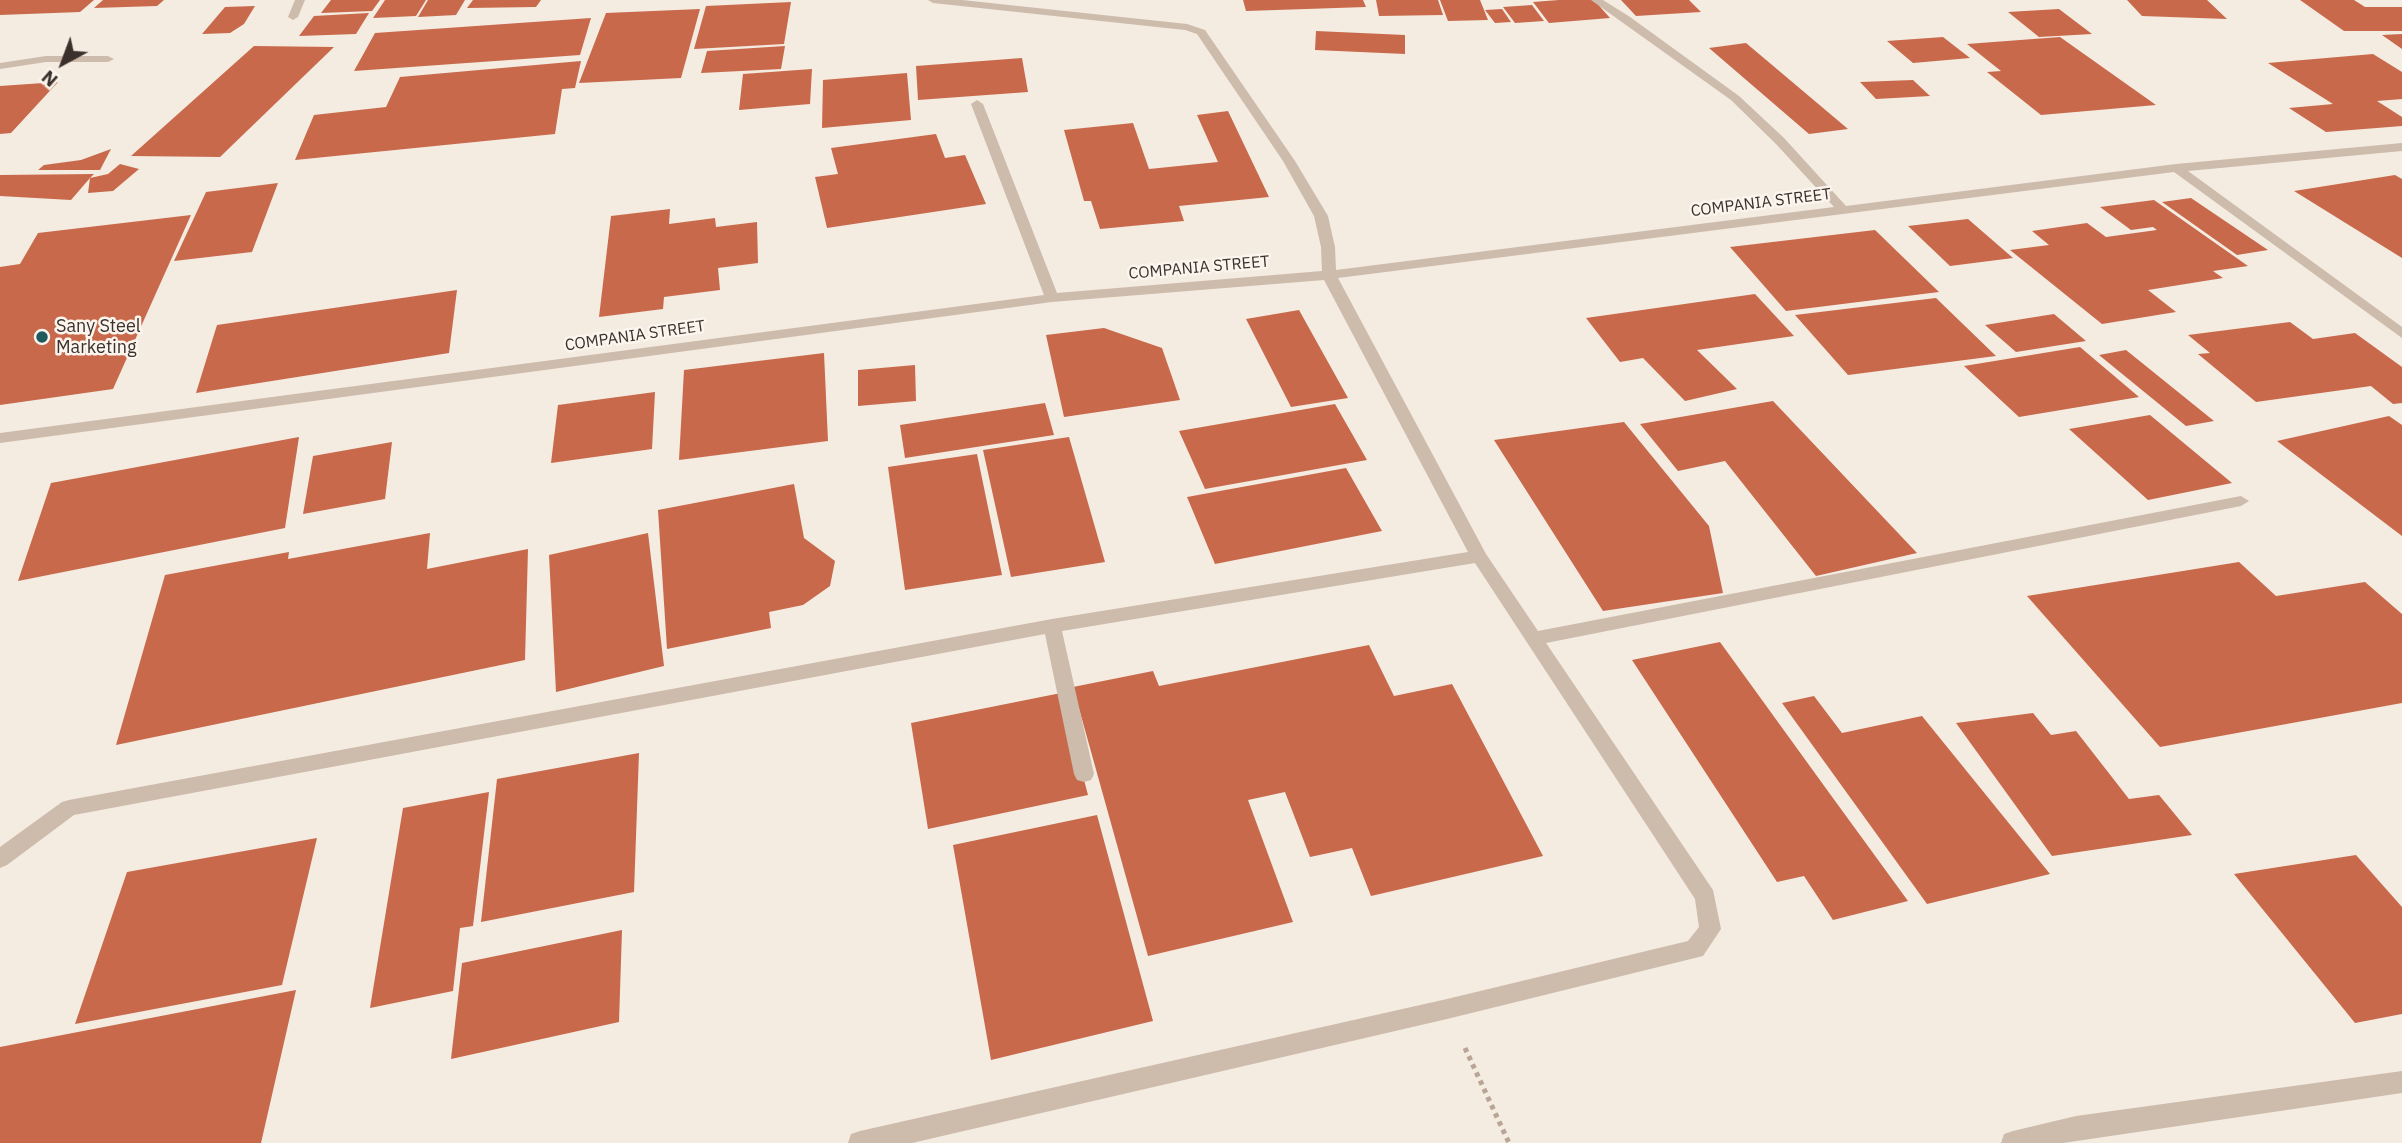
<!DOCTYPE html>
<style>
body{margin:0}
#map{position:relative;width:2402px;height:1143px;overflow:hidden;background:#f4ebe1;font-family:"IBM Plex Sans",sans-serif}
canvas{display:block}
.north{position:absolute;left:28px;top:28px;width:70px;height:70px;-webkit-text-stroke:5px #fbf5ee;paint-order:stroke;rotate:221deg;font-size:19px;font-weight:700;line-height:28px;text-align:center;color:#3b302b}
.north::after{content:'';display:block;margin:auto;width:24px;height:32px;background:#3b302b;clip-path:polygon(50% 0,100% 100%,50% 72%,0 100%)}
</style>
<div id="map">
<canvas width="2402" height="1143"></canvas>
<div class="north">N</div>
</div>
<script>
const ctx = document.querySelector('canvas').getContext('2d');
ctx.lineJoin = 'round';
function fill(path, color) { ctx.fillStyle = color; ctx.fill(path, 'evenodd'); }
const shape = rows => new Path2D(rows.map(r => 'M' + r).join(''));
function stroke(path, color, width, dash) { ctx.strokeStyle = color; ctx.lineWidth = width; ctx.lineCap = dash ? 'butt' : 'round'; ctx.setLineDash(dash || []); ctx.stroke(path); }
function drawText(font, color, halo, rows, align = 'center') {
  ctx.font = font + ' "IBM Plex Sans",sans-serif'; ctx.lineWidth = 5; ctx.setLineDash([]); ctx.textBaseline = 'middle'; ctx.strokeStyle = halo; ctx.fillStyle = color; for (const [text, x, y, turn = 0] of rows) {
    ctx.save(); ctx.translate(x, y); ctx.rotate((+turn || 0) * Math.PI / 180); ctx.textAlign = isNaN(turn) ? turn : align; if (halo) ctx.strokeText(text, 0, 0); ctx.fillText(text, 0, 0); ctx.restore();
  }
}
const building = shape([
 [0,0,94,0,80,12,0,15],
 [103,0,164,0,157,6,94,8],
 [331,0,380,0,372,11,321,13],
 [385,0,426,0,416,16,373,18],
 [428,0,465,0,456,15,418,17],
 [473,0,541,0,536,7,467,8],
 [1243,0,1363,0,1366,7,1246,11],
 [1376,0,1438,0,1443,15,1379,16],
 [1440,0,1480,0,1488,20,1448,21],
 [1559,0,1594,0,1610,18,1549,23,1533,2],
 [1621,0,1689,0,1701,12,1636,16],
 [2127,0,2207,0,2227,19,2142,16],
 [2300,0,2354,0,2365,7,2402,7,2402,31,2344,31],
 [791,2,784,44,694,49,706,6],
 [1532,5,1544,21,1515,23,1503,7],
 [255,6,244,24,230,33,202,34,225,7],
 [700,9,681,78,579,83,606,13],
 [1502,9,1511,22,1495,23,1485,10],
 [2059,9,2092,34,2039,37,2008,12],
 [369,13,356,34,299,36,314,16],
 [591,18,580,55,354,71,375,33],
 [1316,31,1405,35,1405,54,1315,50],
 [2402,34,2402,49,2382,35],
 [1943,37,1970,58,1913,63,1887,41],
 [2060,37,2156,105,2041,115,1987,72,2001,71,1967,44],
 [1746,43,1848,129,1809,134,1709,48],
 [254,46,334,47,220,157,131,156],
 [785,46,781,69,701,73,707,51],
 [2373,54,2402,72,2402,99,2377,101,2402,117,2402,126,2326,132,2289,108,2333,104,2268,63],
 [1022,58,1028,92,918,100,916,66],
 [581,61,575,88,562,89,555,134,295,160,314,115,386,107,400,77],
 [812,69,810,104,739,110,743,74],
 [907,73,911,120,822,128,823,80],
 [1913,80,1930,96,1876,99,1860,82],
 [58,82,11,133,0,134,0,86],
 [1228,111,1269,197,1179,206,1184,221,1100,229,1091,201,1084,201,1064,130,1133,123,1149,169,1218,162,1197,115],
 [936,134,945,158,965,155,986,204,827,228,815,177,838,174,831,148],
 [111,149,100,170,38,170,44,165,81,160],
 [120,164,139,169,113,191,88,193,90,178,71,200,0,196,0,175,94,174,90,178,108,174],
 [2395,175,2402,179,2402,258,2294,191],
 [278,183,252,252,174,261,206,192],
 [2191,198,2268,250,2237,255,2162,202],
 [2154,200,2248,266,2213,271,2223,278,2148,290,2176,312,2102,324,2010,250,2049,245,2032,231,2087,223,2106,237,2157,230,2153,227,2131,230,2100,207],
 [670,209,669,224,715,218,716,227,757,222,758,263,718,268,720,290,664,297,663,309,599,317,611,216],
 [191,215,113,389,0,405,0,267,20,264,38,233],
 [1968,219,2013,258,1950,266,1908,226],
 [1875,230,1939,292,1786,311,1730,247],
 [457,290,449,353,196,393,217,325],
 [1755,294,1794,336,1697,350,1737,389,1685,401,1643,358,1620,362,1586,318],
 [1936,298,1996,356,1848,375,1795,315],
 [1299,310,1348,398,1291,407,1246,319],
 [2054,314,2086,341,2016,352,1985,325],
 [2290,322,2313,339,2355,333,2402,367,2402,403,2393,404,2371,386,2256,402,2198,354,2210,353,2188,335],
 [1104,328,1162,348,1180,400,1064,417,1046,335],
 [2080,347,2139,397,2019,417,1964,366],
 [2126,350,2214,421,2186,426,2099,355],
 [824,353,828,441,679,460,684,370],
 [915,365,916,401,858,406,858,370],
 [655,392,652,449,551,463,558,405],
 [1773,401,1917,553,1816,576,1725,461,1678,471,1640,424],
 [1045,403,1054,435,905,458,900,425],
 [1335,404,1367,460,1205,489,1179,431],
 [2150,415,2232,483,2148,500,2069,429],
 [2389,416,2402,425,2402,536,2277,441],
 [1624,422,1709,526,1723,593,1603,611,1494,440],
 [299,437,285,528,18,581,51,483],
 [1069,437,1105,562,1011,577,983,450],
 [392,442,385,499,303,514,313,456],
 [977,454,1002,575,905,590,888,467],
 [1346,468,1382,531,1215,564,1187,497],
 [794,484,804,538,835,561,830,586,803,605,769,612,771,628,667,649,658,510],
 [430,533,427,569,528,549,525,660,116,745,165,575,289,552,288,559],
 [648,533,664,666,556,692,549,555],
 [2239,562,2276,596,2365,582,2402,614,2402,703,2160,747,2027,596],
 [1720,642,1830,794,1908,901,1833,920,1804,876,1777,882,1632,660],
 [1369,645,1394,696,1452,684,1543,856,1371,896,1352,848,1310,857,1285,792,1248,800,1293,922,1148,956,1073,687,1153,671,1159,686],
 [1061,693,1088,795,928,829,911,723],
 [1814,696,1842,733,1922,716,2050,874,1927,904,1782,703],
 [2033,713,2051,735,2076,731,2129,799,2159,795,2192,835,2052,856,1956,723],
 [639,753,634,892,481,922,497,779],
 [489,792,473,926,460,928,453,991,370,1008,403,808],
 [1097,815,1153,1021,991,1060,953,845],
 [317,838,282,985,75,1024,127,872],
 [2356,855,2402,907,2402,1014,2355,1023,2234,874],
 [622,930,619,1022,451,1059,462,963],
 [296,990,261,1143,0,1143,0,1047]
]);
const path = shape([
 [1465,1048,1509,1143]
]);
const minor = shape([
 [295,0,305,0,298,17,293,20,288,17,295,0],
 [928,0,962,0,1187,24,1205,30,1295,161,1328,216,1335,247,1336,270,1834,207,1776,144,1731,100,1591,0,1603,0,1630,17,1739,96,1784,138,1846,206,2176,164,2402,143,2402,151,2188,171,2402,327,2402,338,2174,172,1338,278,1486,554,1538,631,2241,496,2249,501,2241,506,1546,643,1713,890,1721,929,1703,956,1447,1019,912,1143,848,1143,851,1134,860,1131,1447,999,1688,941,1699,927,1695,899,1475,563,1062,631,1094,774,1091,780,1084,782,1077,780,1074,774,1045,634,74,815,7,865,0,868,0,847,62,802,69,800,1052,619,1468,552,1324,280,1052,302,0,443,0,433,1044,295,971,104,977,100,983,104,1057,293,1322,271,1321,247,1314,216,1283,161,1197,34,1185,30,933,3,928,0],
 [46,56,108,56,114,59,108,62,46,62,0,69,0,63,46,56],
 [2402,1071,2402,1093,2063,1143,2001,1143,2004,1134,2013,1131,2076,1116,2402,1071]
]);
const markers = [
 [42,337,7,"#1f5a5e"]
];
const farStreetnames = [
 ["COMPANIA STREET",1761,203,-7],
 ["COMPANIA STREET",1199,268,-5],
 ["COMPANIA STREET",635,336,-8]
];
const poiNames = [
 ["Sany Steel",56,327],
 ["Marketing",56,348]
];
fill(building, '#c8694b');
stroke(path, '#b9a596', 5, [4.5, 4.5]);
fill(minor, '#cdbbac');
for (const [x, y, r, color] of markers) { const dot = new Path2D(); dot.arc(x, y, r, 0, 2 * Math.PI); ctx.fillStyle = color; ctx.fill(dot); stroke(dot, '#fbf5ee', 2.5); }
drawText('16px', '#3b302b', '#fbf5ee', farStreetnames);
drawText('18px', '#3b302b', '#fbf5ee', poiNames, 'left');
</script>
